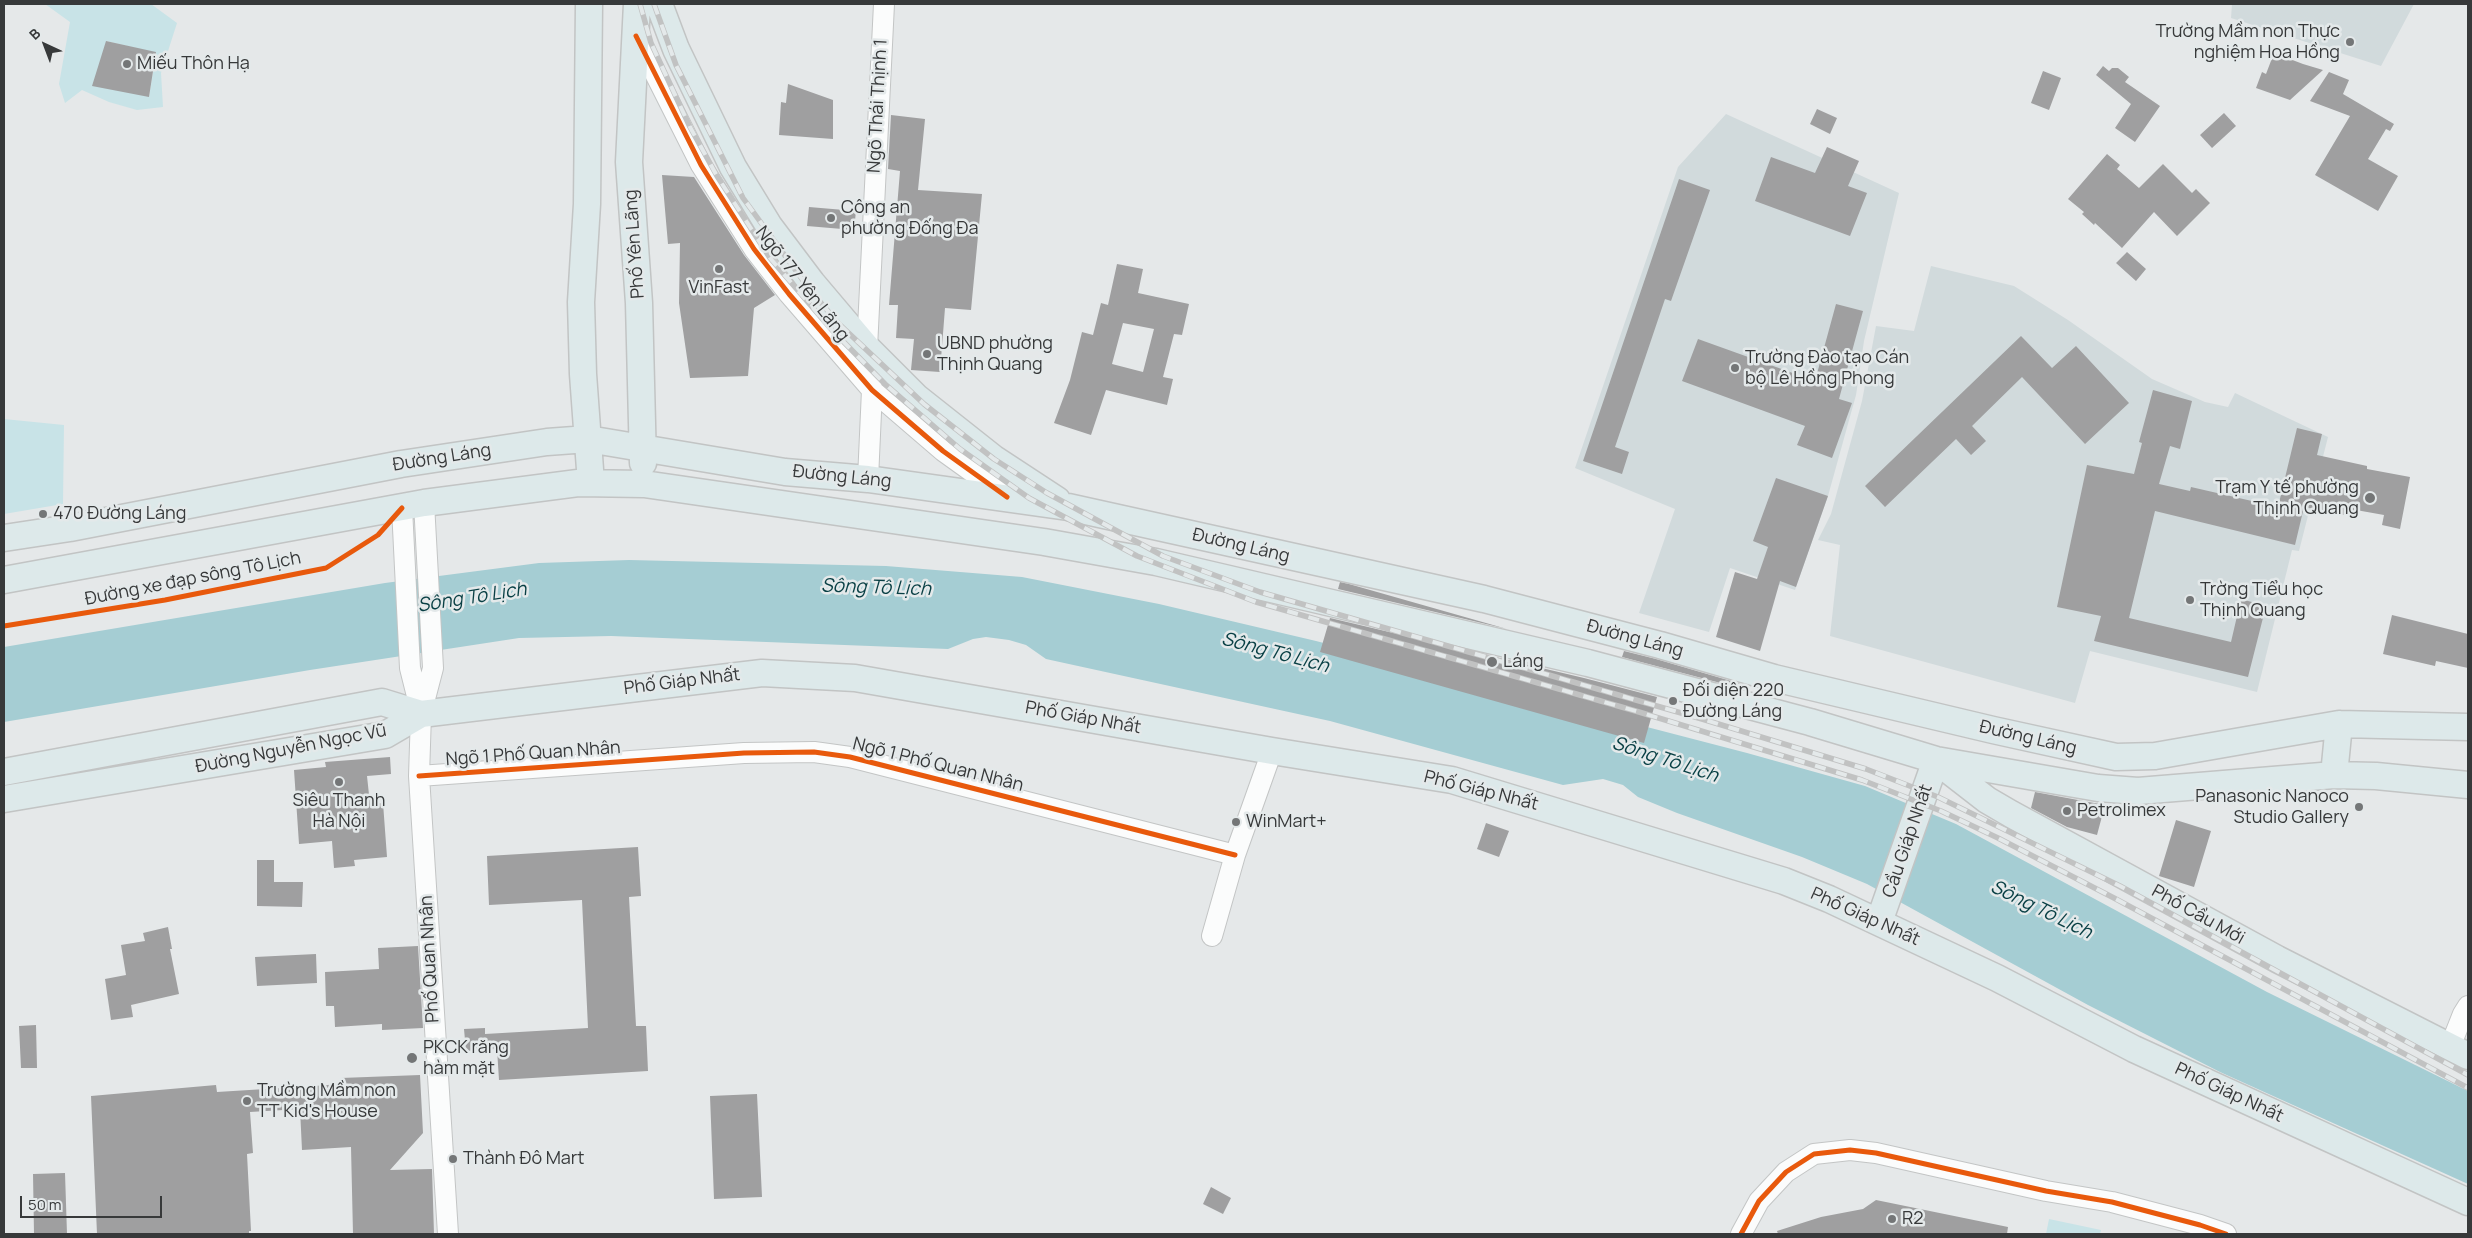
<!DOCTYPE html>
<meta charset="utf-8">
<style>
body{margin:0}
#map{position:relative;width:2472px;height:1238px;overflow:hidden;background:#e5e8e9;font-family:Manrope,sans-serif}
canvas{display:block}
.frame{position:absolute;inset:0;border:5px solid #37393a;pointer-events:none}
.north{position:absolute;left:20px;top:20px;width:50px;height:50px;-webkit-text-stroke:4px #e4e9ea;paint-order:stroke;rotate:317deg;font-size:14px;font-weight:700;line-height:20px;text-align:center;color:#37393a}
.north::after{content:'';display:block;margin:auto;width:18px;height:22px;background:#37393a;clip-path:polygon(50% 0,100% 100%,50% 72%,0 100%)}
.scale{position:absolute;left:20px;top:1196px;width:142px;height:22px;box-sizing:border-box;border:2px solid #37393a;border-top:0;padding-left:6px;font-size:15px;line-height:18px;white-space:nowrap;color:#37393a;-webkit-text-stroke:4px #e4e9ea;paint-order:stroke}
</style>
<div id="map">
<canvas width="2472" height="1238"></canvas>
<div class="frame"></div>
<div class="north">B</div>
<div class="scale">50 m</div>
</div>
<script>
const ctx = document.querySelector('canvas').getContext('2d');
ctx.lineJoin = 'round';
function fill(path, color) { ctx.fillStyle = color; ctx.fill(path, 'evenodd'); }
const shape = rows => new Path2D(rows.map(r => 'M' + r).join(''));
function stroke(path, color, width, dash) { ctx.strokeStyle = color; ctx.lineWidth = width; ctx.lineCap = dash ? 'butt' : 'round'; ctx.setLineDash(dash || []); ctx.stroke(path); }
function drawText(font, color, halo, rows, align = 'center') {
  ctx.font = font + ' Manrope,sans-serif'; ctx.lineWidth = 5; ctx.setLineDash([]); ctx.textBaseline = 'middle'; ctx.strokeStyle = halo; ctx.fillStyle = color; for (const [text, x, y, turn = 0] of rows) {
    ctx.save(); ctx.translate(x, y); ctx.rotate((+turn || 0) * Math.PI / 180); ctx.textAlign = isNaN(turn) ? turn : align; if (halo) ctx.strokeText(text, 0, 0); ctx.fillText(text, 0, 0); ctx.restore();
  }
}
const built = shape([
 [2232,4,2414,4,2381,66,2231,18],
 [1726,114,1899,193,1864,341,1856,395,1828,496,1795,590,1730,568,1709,632,1639,613,1675,509,1575,468,1678,167],
 [1931,266,2014,286,2068,320,2152,379,2205,402,2228,407,2235,393,2328,437,2299,551,2292,550,2257,692,2090,651,2075,703,1830,636,1840,545,1818,540,1831,514,1862,401,1876,326,1914,331]
]);
const green = shape([
 [45,4,151,4,177,23,161,73,163,107,137,110,109,102,82,90,65,103,59,84,70,22],
 [106,41,156,53,149,97],
 [4,419,64,425,63,504,4,514],
 [2049,1219,2101,1230,2100,1234,2046,1234]
]);
const water = shape([
 [629,560,886,566,1022,577,1159,604,1316,641,1747,753,1865,786,1956,824,2267,992,2468,1091,2468,1184,2220,1072,2088,1005,1867,884,1802,857,1677,813,1638,797,1623,785,1603,779,1563,785,1330,721,1046,659,1026,645,1009,640,986,637,973,639,948,649,611,636,519,638,310,670,4,722,4,647,385,583,539,563]
]);
const building = shape([
 [106,41,156,52,149,97,92,86],
 [2274,53,2303,64,2323,70,2290,100,2256,88,2262,72,2266,74],
 [2103,66,2109,71,2112,68,2118,68,2129,77,2125,82,2160,106,2135,142,2115,128,2131,104,2096,75],
 [2043,71,2061,78,2049,110,2031,103],
 [2329,72,2349,80,2343,94,2394,124,2390,131,2386,129,2368,159,2398,176,2378,211,2315,175,2350,116,2310,101],
 [788,84,833,100,833,139,779,135,781,102,786,103],
 [1817,109,1837,118,1830,134,1810,124],
 [2224,113,2236,126,2212,148,2200,135],
 [891,115,925,119,918,190,982,194,971,310,945,308,940,372,911,370,914,339,896,338,898,305,889,305,900,171,888,169],
 [1827,147,1859,161,1848,186,1867,193,1850,236,1755,201,1771,157,1815,173],
 [2107,154,2120,165,2117,169,2139,188,2163,164,2192,193,2196,189,2210,203,2177,236,2154,212,2122,248,2095,223,2094,225,2082,214,2084,212,2068,199],
 [662,175,694,177,744,255,775,295,754,308,748,376,690,378,679,303,680,243,668,244],
 [1679,179,1710,190,1671,301,1665,299,1615,447,1629,452,1622,474,1583,461],
 [809,207,856,211,854,230,807,226],
 [2127,252,2146,269,2136,281,2116,263],
 [1117,264,1143,269,1138,293,1189,304,1182,335,1174,334,1163,377,1173,379,1167,405,1106,390,1091,435,1054,423,1070,380,1082,332,1093,335,1101,303,1108,305],
 [1123,323,1154,329,1143,372,1112,364],
 [1836,304,1863,311,1839,399,1852,403,1832,458,1797,445,1805,426,1682,381,1698,339,1815,381],
 [2021,336,2052,368,2076,346,2129,403,2085,444,2022,377,1972,426,1986,441,1971,455,1956,439,1885,507,1865,486],
 [2153,390,2192,401,2180,449,2170,446,2159,484,2190,491,2191,487,2278,507,2297,428,2322,434,2317,455,2367,466,2367,469,2410,477,2400,529,2382,525,2384,515,2356,510,2355,517,2304,507,2295,545,2155,511,2129,618,2231,642,2241,599,2266,606,2248,677,2094,641,2101,616,2057,607,2087,465,2134,474,2142,443,2139,442],
 [1776,478,1828,496,1796,587,1780,581,1760,651,1716,637,1735,572,1757,579,1768,547,1753,541],
 [1340,582,1349,584,1507,629,1338,589],
 [2392,615,2468,634,2468,668,2436,661,2435,666,2383,654],
 [1330,618,1584,678,1657,697,1644,743,1320,652],
 [1624,651,1656,659,1748,686,1747,690,1622,657],
 [390,757,391,774,367,776,370,804,383,803,387,857,354,860,355,866,334,868,332,841,299,844,294,770,326,767,325,762],
 [2035,792,2105,805,2097,835,2067,827,2031,808],
 [2176,820,2211,831,2194,887,2159,876],
 [1486,823,1509,831,1499,857,1477,849],
 [638,847,641,896,629,897,636,1026,646,1026,648,1071,499,1080,497,1049,466,1051,464,1029,485,1028,485,1034,588,1028,582,900,489,905,487,856],
 [257,860,274,860,274,882,303,882,302,907,257,906],
 [168,927,172,949,170,949,179,994,131,1005,133,1017,111,1020,105,979,126,975,121,945,145,941,143,933],
 [418,946,423,1028,382,1030,382,1024,335,1027,334,1006,326,1006,325,972,379,969,378,948],
 [316,954,317,983,257,986,255,957],
 [36,1025,37,1068,21,1068,19,1026],
 [420,1075,423,1133,390,1170,432,1169,434,1234,353,1234,351,1147,302,1150,300,1109,250,1112,253,1153,247,1154,251,1231,249,1231,249,1234,97,1234,91,1096,216,1085,217,1092,314,1086,341,1084,341,1078],
 [757,1094,762,1197,714,1199,710,1096],
 [65,1173,67,1234,34,1234,33,1174],
 [1211,1187,1231,1198,1223,1214,1203,1204],
 [1876,1200,2008,1227,2007,1234,1778,1234,1777,1231,1821,1217,1863,1209]
]);
const minor = shape([
 [636,36,701,165,754,249,789,294,872,390,943,451,1007,497],
 [868,479,872,390,867,348,884,4],
 [424,503,433,668,421,714,419,776,448,1234],
 [402,508,410,668,421,712],
 [419,776,744,753,814,752,850,757,1235,855],
 [1212,936,1235,855,1272,751],
 [2450,1047,2463,1014,2468,1006],
 [1741,1234,1759,1201,1786,1172,1814,1154,1850,1150,1876,1153,2046,1191,2112,1202,2200,1225,2226,1234]
]);
const major = shape([
 [589,4,587,204,581,302,583,374,591,483],
 [637,4,629,162,639,303,643,463],
 [659,4,676,49,733,167,769,226,812,283,867,348,916,397,993,458,1057,500],
 [4,538,70,528,401,464,547,442,588,439,785,472,868,479,1068,507,1484,599,1660,645,1774,678,1993,730,2116,757,2155,756,2339,724,2468,727],
 [4,580,424,503,578,483,644,484,1044,542,1156,562,1588,663,1810,722,1936,760,2098,788,2138,791,2334,775,2376,776,2468,785],
 [1938,762,1987,800,2011,814,2277,959,2468,1056],
 [4,772,382,702,421,714],
 [2334,775,2339,724],
 [4,799,385,735,421,714,762,673,855,678,1272,751,1452,780,1784,881,1829,899,1997,978,2134,1049,2468,1202],
 [1879,922,1936,760]
]);
const rail = shape([
 [640,4,651,43,690,127,717,176,770,258,831,329,885,384,960,449,1029,498,1137,556,1256,602,1639,712,1862,780,1941,811,1998,838,2114,898,2468,1088],
 [654,4,676,65,743,198,810,290,839,324,924,404,994,459,1047,493,1163,556,1260,592,1702,719,1866,769,1938,797,2120,886,2468,1075]
]);
const cycleway = shape([
 [636,36,701,165,754,249,789,294,872,390,943,451,1007,497],
 [4,626,165,600,326,568,378,535,402,508],
 [419,776,744,753,814,752,850,757,1235,855],
 [1741,1234,1759,1201,1786,1172,1814,1154,1850,1150,1876,1153,2046,1191,2112,1202,2200,1225,2226,1234]
]);
const markers = [
 [2350,42,5,"#747677"],
 [127,64,5,"#747677"],
 [831,218,5,"#747677"],
 [719,269,5,"#747677"],
 [927,354,5,"#747677"],
 [1735,368,5,"#747677"],
 [2370,498,6,"#747677"],
 [43,514,5,"#747677"],
 [2190,600,5,"#747677"],
 [1492,662,6,"#747677"],
 [1673,701,5,"#747677"],
 [339,782,5,"#747677"],
 [2359,807,5,"#747677"],
 [2067,811,5,"#747677"],
 [1236,822,5,"#747677"],
 [412,1058,6,"#747677"],
 [247,1101,5,"#747677"],
 [453,1159,5,"#747677"],
 [1892,1219,5,"#747677"]
];
const poiNames = [
 ["Trường Mầm non Thực",2340,32,"right"],
 ["nghiệm Hoa Hồng",2340,53,"right"],
 ["Miếu Thôn Hạ",137,64],
 ["Công an",841,208],
 ["phường Đống Đa",841,229],
 ["VinFast",719,288,"center"],
 ["UBND phường",937,344],
 ["Thịnh Quang",937,365],
 ["Trường Đào tạo Cán",1745,358],
 ["bộ Lê Hồng Phong",1745,379],
 ["Trạm Y tế phường",2359,488,"right"],
 ["Thịnh Quang",2359,509,"right"],
 ["470 Đường Láng",53,514],
 ["Trờng Tiểu học",2200,590],
 ["Thịnh Quang",2200,611],
 ["Láng",1503,662],
 ["Đối diện 220",1683,691],
 ["Đường Láng",1683,712],
 ["Panasonic Nanoco",2349,797,"right"],
 ["Studio Gallery",2349,818,"right"],
 ["Siêu Thanh",339,801,"center"],
 ["Hà Nội",339,822,"center"],
 ["Petrolimex",2077,811],
 ["WinMart+",1246,822],
 ["PKCK răng",423,1048],
 ["hàm mặt",423,1069],
 ["Trường Mầm non",257,1091],
 ["TT Kid's House",257,1112],
 ["Thành Đô Mart",463,1159],
 ["R2",1902,1219]
];
const streetNames = [
 ["Ngõ Thái Thịnh 1",878,106,-87],
 ["Phố Yên Lãng",635,244,-94],
 ["Ngõ 177 Yên Lãng",802,284,52],
 ["Đường Láng",442,458,-9],
 ["Đường Láng",842,477,6],
 ["Đường Láng",1241,546,13],
 ["Đường xe đạp sông Tô Lịch",193,579,-11],
 ["Đường Láng",1635,639,15],
 ["Phố Giáp Nhất",682,682,-7],
 ["Phố Giáp Nhất",1083,718,10],
 ["Đường Láng",2028,738,13],
 ["Đường Nguyễn Ngọc Vũ",291,749,-11],
 ["Ngõ 1 Phố Quan Nhân",533,754,-4],
 ["Ngõ 1 Phố Quan Nhân",938,765,14],
 ["Phố Giáp Nhất",1481,791,14],
 ["Cầu Giáp Nhất",1908,841,-71],
 ["Phố Cầu Mới",2198,915,29],
 ["Phố Giáp Nhất",1865,917,24],
 ["Phố Quan Nhân",430,959,-93],
 ["Phố Giáp Nhất",2229,1093,25]
];
const waterNames = [
 ["Sông Tô Lịch",876,588,2],
 ["Sông Tô Lịch",472,598,-9],
 ["Sông Tô Lịch",1275,653,15],
 ["Sông Tô Lịch",1665,760,18],
 ["Sông Tô Lịch",2041,910,26]
];
fill(built, '#d1dadc');
fill(green, '#c8e3e7');
fill(water, '#a5cdd3');
fill(building, '#9f9fa0');
stroke(minor, '#c3c5c5', 22);
stroke(major, '#c2c4c4', 29);
stroke(minor, '#fbfcfc', 20);
stroke(major, '#dde9ea', 26);
stroke(rail, '#c1c2c2', 5.5);
stroke(rail, '#e4e9ea', 4, [11]);
stroke(cycleway, '#e8590c', 5);
for (const [x, y, r, color] of markers) { const dot = new Path2D(); dot.arc(x, y, r, 0, 2 * Math.PI); ctx.fillStyle = color; ctx.fill(dot); stroke(dot, '#e4e9ea', 2); }
drawText('18px', '#37393a', '#e4e9ea', poiNames, 'left');
drawText('18px', '#37393a', '#e4e9ea', streetNames);
drawText('italic 19px', '#083f44', '#e4e9ea', waterNames);
</script>
